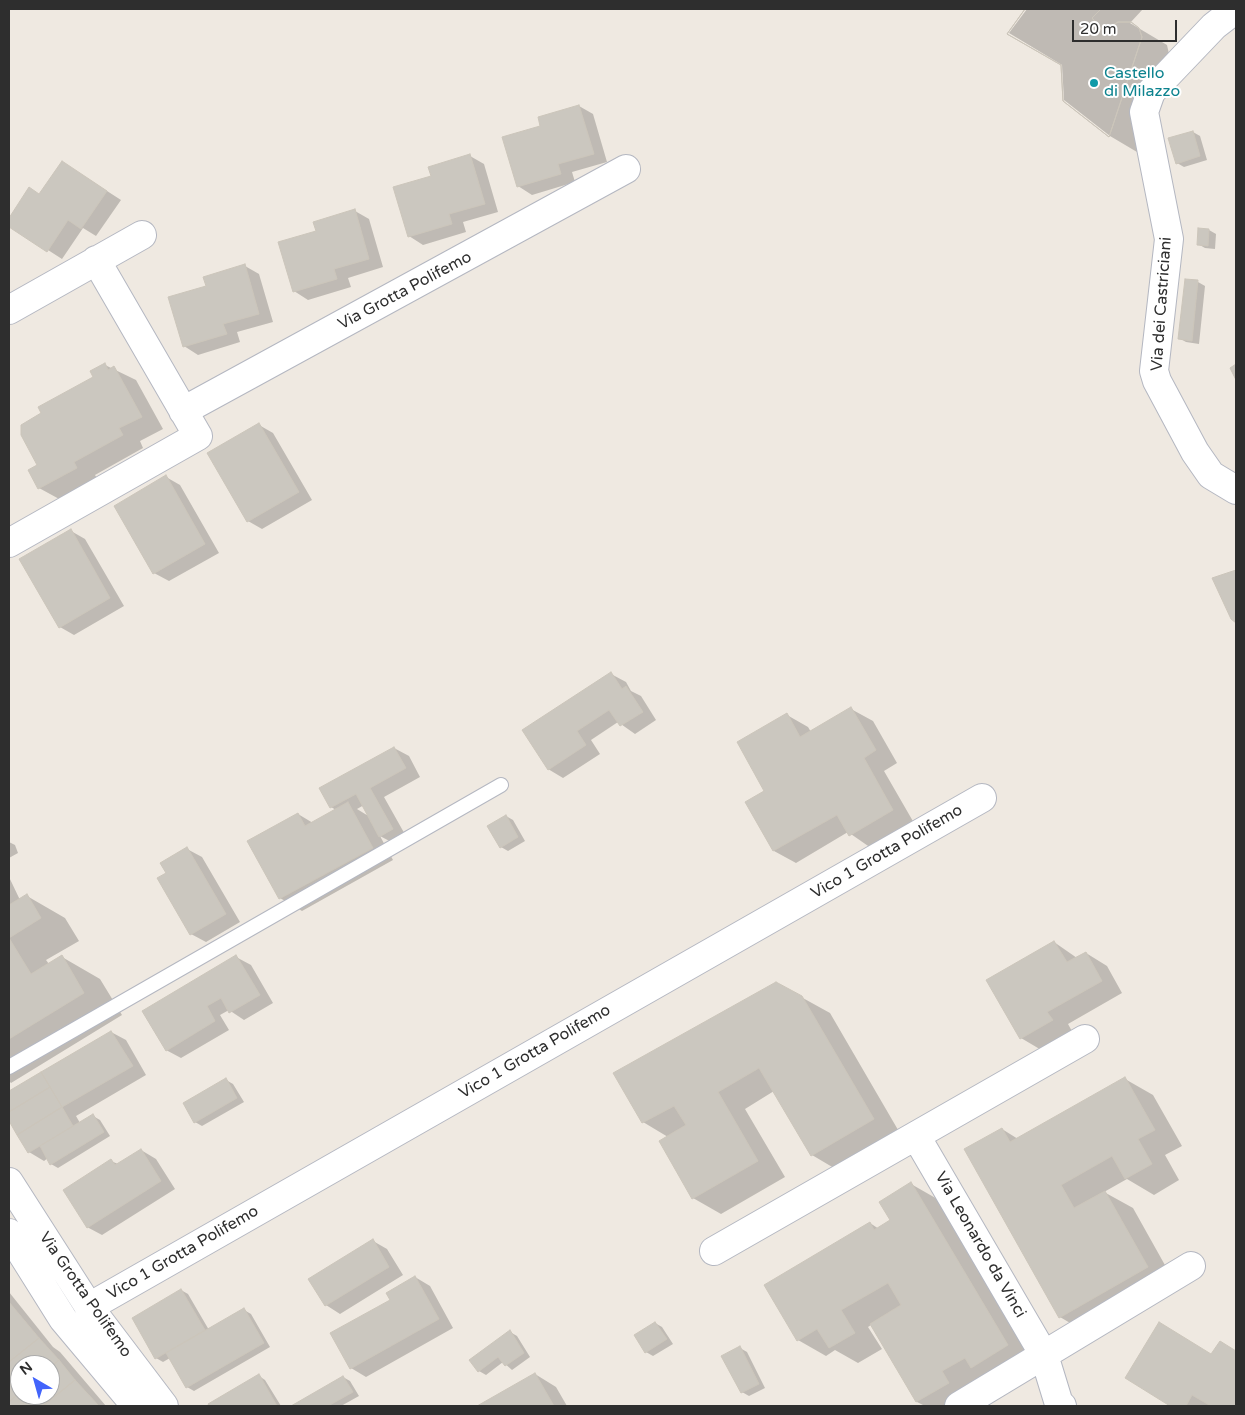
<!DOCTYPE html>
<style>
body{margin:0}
#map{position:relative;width:1245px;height:1415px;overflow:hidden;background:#efe9e1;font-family:"Varela Round",sans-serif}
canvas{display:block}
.frame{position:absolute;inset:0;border:10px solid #2e2e2e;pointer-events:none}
.north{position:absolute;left:10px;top:1355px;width:50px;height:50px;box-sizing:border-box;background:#fff;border:1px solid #ababab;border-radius:50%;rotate:322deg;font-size:14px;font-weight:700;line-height:20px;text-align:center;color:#2e2e2e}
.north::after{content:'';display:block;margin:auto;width:18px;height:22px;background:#4264fb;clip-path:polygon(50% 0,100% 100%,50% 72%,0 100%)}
.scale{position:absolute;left:1072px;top:20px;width:105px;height:22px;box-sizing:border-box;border:2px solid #2e2e2e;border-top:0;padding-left:6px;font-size:15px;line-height:18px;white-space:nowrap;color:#2e2e2e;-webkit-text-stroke:4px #fff;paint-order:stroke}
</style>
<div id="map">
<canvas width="1245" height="1415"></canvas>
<div class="frame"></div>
<div class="north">N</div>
<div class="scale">20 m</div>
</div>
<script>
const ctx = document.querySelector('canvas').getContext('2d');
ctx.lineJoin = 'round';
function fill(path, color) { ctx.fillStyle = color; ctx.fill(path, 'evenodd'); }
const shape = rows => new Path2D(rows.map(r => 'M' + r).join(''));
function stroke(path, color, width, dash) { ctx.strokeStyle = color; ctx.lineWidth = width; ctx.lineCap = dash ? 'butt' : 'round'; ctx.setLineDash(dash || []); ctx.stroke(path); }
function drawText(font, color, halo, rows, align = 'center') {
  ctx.font = font + ' "Varela Round",sans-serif'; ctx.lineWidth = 4; ctx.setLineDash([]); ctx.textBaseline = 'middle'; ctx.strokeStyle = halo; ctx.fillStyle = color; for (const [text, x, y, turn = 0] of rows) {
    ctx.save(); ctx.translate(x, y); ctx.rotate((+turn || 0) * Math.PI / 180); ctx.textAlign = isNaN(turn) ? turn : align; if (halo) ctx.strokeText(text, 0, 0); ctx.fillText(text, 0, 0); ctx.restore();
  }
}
const shadow = shape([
 [1027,9,1143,9,1130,23,1167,45,1169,54,1137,152,1110,136,1064,100,1062,65,1009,33],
 [579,106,593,114,607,162,572,172,575,182,532,195,518,186,542,127],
 [1193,132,1200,136,1207,160,1184,167,1177,163],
 [470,156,484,164,498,212,463,222,466,232,423,245,409,236,433,177],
 [62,162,121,200,96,236,83,228,62,259,9,225,9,220,30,189,40,195],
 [355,211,369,219,383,267,348,278,351,287,308,300,294,291,318,232],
 [1209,230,1216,234,1215,249,1205,248,1198,244],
 [245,266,259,274,273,322,237,332,240,342,198,355,184,346,208,287],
 [1198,282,1205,286,1199,344,1186,342,1179,338],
 [105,365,136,380,163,429,140,441,143,448,95,475,98,480,61,500,39,488,39,466],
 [259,425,273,433,312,500,262,529,248,521],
 [166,477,180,485,219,553,169,581,154,573],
 [71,531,85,539,124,606,74,635,60,627],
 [1236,571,1236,622,1232,619,1214,579],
 [611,674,626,682,631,691,641,696,656,720,635,734,618,722,591,740,600,754,563,778,548,769],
 [851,709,873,721,897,763,884,771,914,823,871,848,848,832,796,863,774,851,747,802,766,791,787,715,808,727,811,732],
 [394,748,409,756,420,777,384,797,407,838,395,844,380,836,393,860,302,911,280,898,249,841,298,814,313,823,336,810,331,807],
 [364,805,370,817,357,809],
 [506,816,513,820,525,841,508,851,501,847],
 [9,842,15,845,18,853,9,858],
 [187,849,202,857,240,922,206,942,191,934,167,873],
 [9,877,20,900,27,896,65,918,79,941,46,960,49,964,62,957,100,979,122,1015,11,1083,9,1081],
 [1054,942,1077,958,1086,953,1107,966,1122,993,1068,1024,1073,1033,1043,1051,1021,1038],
 [236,957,251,965,273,1003,244,1020,229,1010,220,1015,229,1030,181,1058,166,1050],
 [801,997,830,1013,901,1135,839,1171,812,1155,774,1091,745,1109,785,1177,721,1214,693,1198,668,1137,643,1122],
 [111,1032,126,1040,146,1075,76,1116,80,1123,93,1116,100,1120,110,1136,58,1168,51,1164,48,1158,44,1161,29,1152,9,1118,9,1092],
 [1125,1079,1153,1095,1182,1146,1165,1155,1179,1180,1154,1195,1127,1179,1104,1192,1133,1208,1175,1283,1087,1333,1060,1317,1002,1129,1018,1139],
 [226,1080,233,1084,244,1102,202,1126,195,1122],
 [141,1150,156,1159,175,1189,102,1235,87,1227,111,1161,118,1164],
 [911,1184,939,1200,1035,1361,965,1406,925,1406,917,1402,871,1325,868,1327,882,1349,858,1363,835,1350,826,1356,798,1340,870,1223,879,1229,892,1221],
 [373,1241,387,1249,403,1275,340,1314,326,1305],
 [415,1277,430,1286,453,1328,366,1377,351,1368],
 [181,1290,188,1294,209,1330,244,1310,251,1314,270,1347,194,1391,187,1387,170,1358,163,1362,156,1358],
 [9,1292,53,1347,60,1352,106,1406,9,1406],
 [20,1365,50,1365,50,1395,20,1395],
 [655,1323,662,1327,673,1344,653,1356,646,1352,635,1336],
 [510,1332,517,1336,530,1357,512,1370,503,1362,486,1375,479,1371,471,1360],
 [1220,1343,1236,1352,1236,1406,1173,1406,1126,1377,1212,1355],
 [740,1348,747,1352,765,1388,749,1396,742,1392],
 [535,1374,556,1387,567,1406,480,1406],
 [259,1376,265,1380,281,1406,211,1406,210,1405],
 [343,1377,350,1381,359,1396,341,1406,294,1406]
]);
const building = shape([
 [1025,9,1101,9,1092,18,1103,31,1118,22,1131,22,1139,28,1142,37,1109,137,1063,101,1061,65,1007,34,1025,9],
 [1025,9,1101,9,1092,18,1103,31,1118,22,1131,22,1139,28,1142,37,1109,137,1063,101,1061,65,1007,34,1025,9],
 [579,105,594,154,558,164,561,174,517,187,502,137,540,126,538,117,579,105],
 [1193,131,1200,156,1176,164,1168,138,1193,131],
 [470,154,485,204,449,214,452,224,408,237,393,187,431,176,428,167,470,154],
 [62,161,107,191,81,229,68,220,47,252,9,227,9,218,29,187,39,194,62,161],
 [355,209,369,259,334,269,337,279,293,292,278,242,316,231,313,222,355,209],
 [1198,228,1209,229,1208,246,1197,245,1198,228],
 [245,264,259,314,223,324,227,334,183,347,168,297,206,286,203,277,245,264],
 [1185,279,1198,280,1192,341,1178,339,1185,279],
 [105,363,108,370,114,366,142,417,119,428,123,435,74,462,77,468,38,489,28,470,37,465,21,435,21,425,41,413,38,407,93,377,90,371,105,363],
 [1236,364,1236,380,1230,368,1236,364],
 [259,423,299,492,247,522,207,453,259,423],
 [166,475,205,544,153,574,114,506,166,475],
 [71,529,110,598,59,628,19,559,71,529],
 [1236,570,1236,623,1231,619,1212,578,1236,570],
 [611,672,622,689,626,686,643,712,620,726,609,710,577,731,586,745,548,770,522,730,611,672],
 [851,707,876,750,864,758,893,810,849,836,837,815,773,851,745,802,764,791,737,742,787,713,800,737,851,707],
 [394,747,406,768,370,788,393,829,379,837,356,794,330,808,319,788,394,747],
 [348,802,373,848,279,899,247,841,298,813,305,826,348,802],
 [506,815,518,837,500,848,487,826,506,815],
 [187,847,226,914,190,935,157,878,166,873,160,863,187,847],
 [27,894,41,918,9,938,31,974,62,955,84,993,9,1039,9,905,27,894],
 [1054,941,1067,962,1086,952,1102,981,1047,1012,1053,1020,1020,1039,986,980,1054,941],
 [236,955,260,995,229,1013,221,998,207,1006,215,1021,166,1051,142,1011,236,955],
 [776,982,802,996,874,1119,811,1156,759,1068,718,1092,758,1161,692,1199,659,1141,686,1125,674,1106,642,1123,613,1073,776,982],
 [111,1031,133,1066,62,1107,41,1072,111,1031],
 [41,1072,50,1087,9,1112,9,1091,41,1072],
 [1125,1077,1155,1130,1138,1139,1152,1164,1125,1179,1112,1156,1061,1185,1074,1208,1105,1191,1148,1267,1059,1318,964,1149,1002,1128,1010,1142,1125,1077],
 [226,1078,237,1098,194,1123,183,1103,226,1078],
 [50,1087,62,1107,17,1135,9,1121,9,1112,50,1087],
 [62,1107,73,1126,28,1153,17,1135,62,1107],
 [93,1114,104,1132,50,1165,40,1146,93,1114],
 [141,1149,161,1181,87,1228,63,1190,111,1159,115,1165,141,1149],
 [911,1182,1008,1345,971,1368,965,1358,942,1371,949,1383,916,1402,870,1324,901,1305,888,1283,841,1310,855,1333,829,1348,817,1329,797,1341,764,1285,870,1222,874,1230,890,1220,879,1202,911,1182],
 [373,1239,389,1267,325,1306,308,1279,373,1239],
 [415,1276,439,1319,350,1369,330,1333,390,1300,386,1293,415,1276],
 [181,1289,205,1330,155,1359,132,1318,181,1289],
 [9,1302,39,1338,9,1362,9,1302],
 [244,1308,264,1343,186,1388,166,1353,244,1308],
 [655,1322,667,1339,645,1353,634,1335,655,1322],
 [1159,1322,1211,1354,1220,1341,1236,1351,1236,1406,1211,1406,1192,1395,1186,1406,1170,1406,1125,1378,1159,1322],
 [510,1330,524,1353,505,1366,498,1357,478,1372,469,1360,510,1330],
 [39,1338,59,1360,50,1368,50,1365,20,1365,20,1392,9,1402,9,1362,39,1338],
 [740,1346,759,1384,741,1393,721,1356,740,1346],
 [59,1360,75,1380,43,1406,9,1406,9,1402,20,1392,20,1395,50,1395,50,1368,59,1360],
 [535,1373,554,1406,477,1406,535,1373],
 [259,1374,277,1406,209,1406,208,1404,259,1374],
 [343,1376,353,1392,328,1406,291,1406,343,1376],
 [75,1380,99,1406,43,1406,75,1380]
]);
const lane = shape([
 [9,1067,501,785]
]);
const street = shape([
 [1236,9,1214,26,1151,92,1144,112,1169,239,1154,371,1157,381,1195,452,1211,475,1236,490],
 [9,310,142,235],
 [183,411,626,169],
 [9,543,198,436,96,260],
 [916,1136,1044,1355,1059,1404,1062,1406],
 [714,1251,1085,1039],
 [89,1307,982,798],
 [959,1406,1191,1266]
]);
const secondary = shape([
 [9,1182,89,1307,164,1406],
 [9,1233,63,1319,136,1406]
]);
const markers = [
 [1094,83,5,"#0f9aa8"]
];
const cultureNames = [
 ["Castello",1104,74],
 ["di Milazzo",1104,92]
];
const streetNames = [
 ["Via Grotta Polifemo",405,291,-28],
 ["Via dei Castriciani",1162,304,-86],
 ["Vico 1 Grotta Polifemo",887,852,-30],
 ["Vico 1 Grotta Polifemo",535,1052,-30],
 ["Via Leonardo da Vinci",980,1245,60],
 ["Vico 1 Grotta Polifemo",183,1253,-30],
 ["Via Grotta Polifemo",85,1295,55]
];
fill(shadow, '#0003');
fill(building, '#cbc7bf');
stroke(building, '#cbc5ba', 1);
stroke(lane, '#b4b7c1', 16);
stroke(street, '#b4b7c1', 30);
stroke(secondary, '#b4b7c1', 30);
stroke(lane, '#fff', 14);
stroke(street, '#fff', 28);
stroke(secondary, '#fff', 28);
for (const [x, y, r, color] of markers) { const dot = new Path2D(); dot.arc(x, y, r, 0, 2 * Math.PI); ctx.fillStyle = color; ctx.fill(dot); stroke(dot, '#fff', 2); }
drawText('16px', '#0d838f', '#fff', cultureNames, 'left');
drawText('16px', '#2e2e2e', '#fff', streetNames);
</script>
